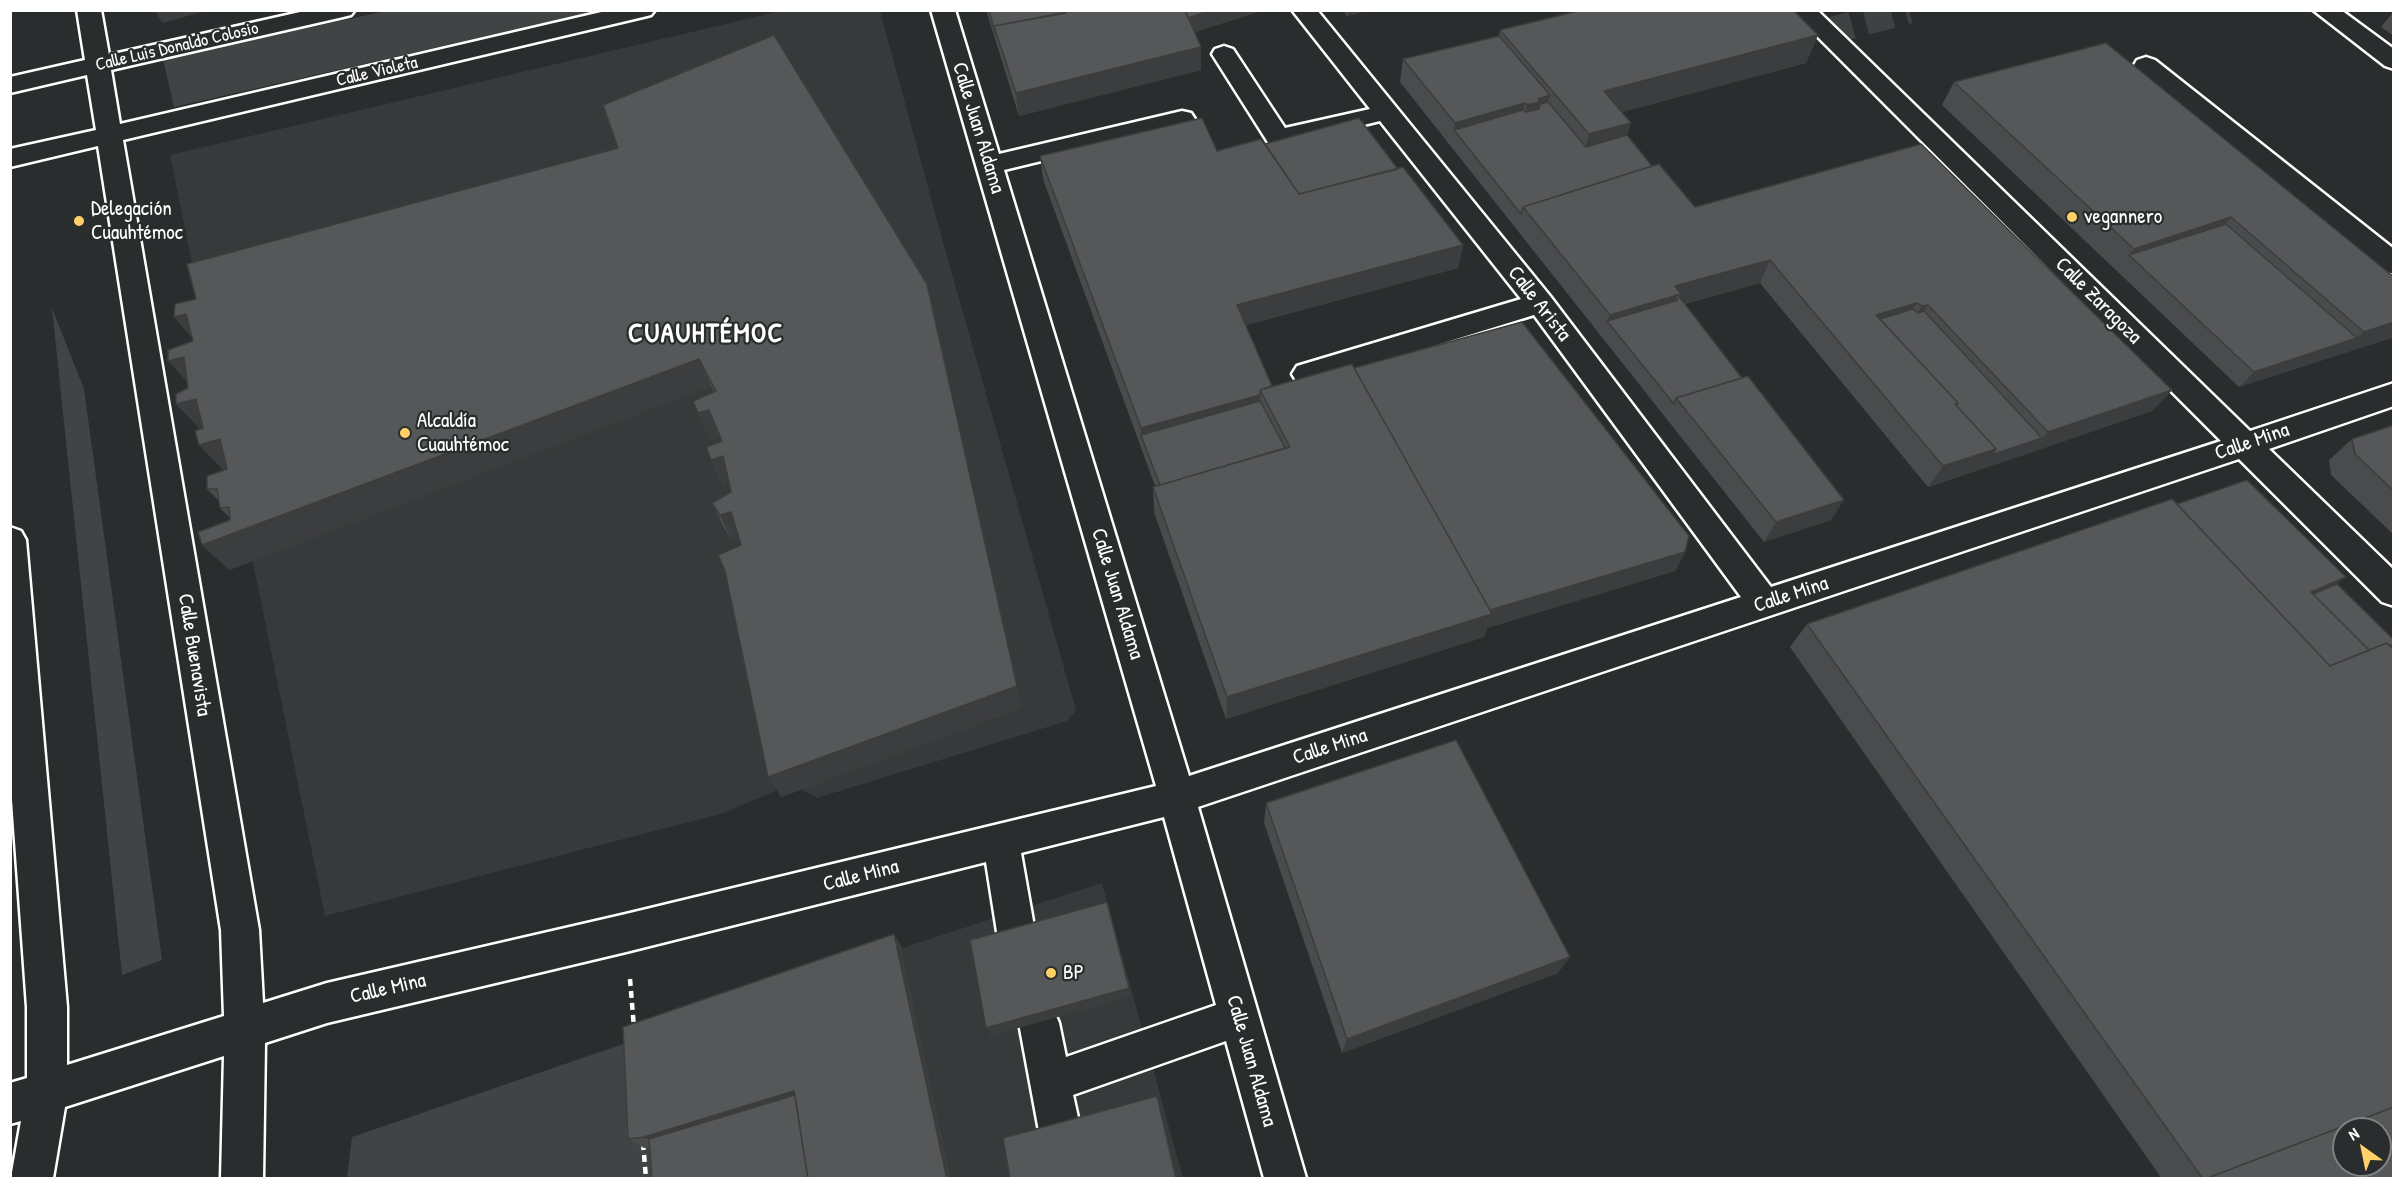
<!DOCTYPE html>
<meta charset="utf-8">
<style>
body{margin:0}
#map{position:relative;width:2404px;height:1189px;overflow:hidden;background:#2a2d2e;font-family:"Patrick Hand",sans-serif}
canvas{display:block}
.frame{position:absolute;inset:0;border:12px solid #fff;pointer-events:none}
.north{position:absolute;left:2332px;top:1117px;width:60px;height:60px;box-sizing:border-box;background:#2a2d2e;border:2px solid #7f8182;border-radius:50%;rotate:327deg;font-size:16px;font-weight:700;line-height:24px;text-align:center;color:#fff}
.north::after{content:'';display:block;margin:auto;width:21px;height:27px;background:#ffd166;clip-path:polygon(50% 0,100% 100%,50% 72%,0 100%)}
</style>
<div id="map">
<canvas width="2404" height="1189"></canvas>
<div class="frame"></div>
<div class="north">N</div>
</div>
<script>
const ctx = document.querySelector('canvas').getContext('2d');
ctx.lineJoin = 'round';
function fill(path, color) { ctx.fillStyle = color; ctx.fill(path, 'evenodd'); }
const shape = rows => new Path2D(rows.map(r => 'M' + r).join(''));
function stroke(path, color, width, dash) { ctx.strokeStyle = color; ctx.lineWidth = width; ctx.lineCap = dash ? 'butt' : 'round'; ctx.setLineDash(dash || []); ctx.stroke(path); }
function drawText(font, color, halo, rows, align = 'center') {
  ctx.font = font + ' "Patrick Hand",sans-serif'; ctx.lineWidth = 4.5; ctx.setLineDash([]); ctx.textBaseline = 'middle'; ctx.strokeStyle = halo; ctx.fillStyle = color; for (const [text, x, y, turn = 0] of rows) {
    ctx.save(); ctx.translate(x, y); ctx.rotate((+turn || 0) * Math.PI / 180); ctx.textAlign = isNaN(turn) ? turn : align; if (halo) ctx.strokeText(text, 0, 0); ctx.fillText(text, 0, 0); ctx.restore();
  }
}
const built = shape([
 [781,11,880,11,946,253,1076,710,1067,721,817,798,791,784,724,813,325,916,170,155],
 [1102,883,1183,1178,952,1178,902,948]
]);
const green = shape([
 [386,11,597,11,174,107,163,59],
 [52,308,84,389,162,960,122,975],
 [638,1039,644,1148,660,1146,662,1178,347,1178,352,1137]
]);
const minorTunnel = shape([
 [1826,32,1909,10]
]);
const path = shape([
 [630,979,634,1028],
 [643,1143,646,1178]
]);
const minor = shape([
 [77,10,101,10,109,55,309,10,355,10,351,15,343,17,111,70,120,124,610,10,655,10,651,15,643,17,123,140,259,930,263,1003,327,983,626,914,1156,786,931,10,955,10,999,154,1182,111,1191,113,1195,119,1191,125,1004,170,1189,776,1741,597,1534,315,1307,385,1297,382,1292,374,1297,366,1521,299,1380,121,1278,146,1269,144,1212,54,1215,49,1224,46,1233,49,1285,128,1370,109,1292,10,1317,10,1550,296,1771,587,2221,441,1791,10,1817,10,2250,431,2394,383,2394,406,2269,449,2394,570,2394,606,2382,602,2239,459,1198,807,1306,1178,1264,1178,1226,1041,1073,1095,1081,1131,1075,1146,1060,1152,1045,1146,1039,1131,1019,1023,1025,1009,1039,1003,1053,1009,1059,1023,1066,1057,1216,1005,1164,817,1021,853,1036,938,1031,951,1017,957,1003,951,998,938,986,862,626,952,327,1023,265,1043,263,1178,221,1178,224,1056,65,1107,53,1178,11,1178,21,1121,10,1124,10,1083,27,1078,27,1007,10,772,10,527,21,531,26,540,67,1007,67,1065,224,1016,221,930,98,146,10,167,10,149,96,130,87,75,10,93,10,77,85,60,77,10],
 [2313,10,2341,10,2394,49,2394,69,2385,66,2313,10],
 [2146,57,2155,60,2394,249,2394,274,2384,271,2137,70,2134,65,2137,60,2146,57]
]);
const wall = shape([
 [986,10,1264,10,1195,32,1201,47,1201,70,1019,116],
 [1343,10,1370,10,1347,16],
 [2394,11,2394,36,2381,27],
 [1500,30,1818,35,1806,63,1622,112,1631,123,1627,135,1652,166,1695,207,2172,390,2152,411,1928,487,1760,283,1685,304,1831,520,1764,542,1400,82,1403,59,1499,36],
 [1954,82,2394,277,2394,337,2239,387,1942,105],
 [1265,144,1398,169,1463,245,1458,268,1246,325,1272,386,1354,368,1685,552,1675,571,1487,628,1484,637,1226,719,1154,512,1153,487,1155,486,1043,179,1040,156,1217,151],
 [618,148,1022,708,781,797,741,545,739,538,732,540,724,528,712,503,731,492,729,483,723,485,711,460,722,441,720,436,710,440,698,413,714,391,711,386,229,570,230,518,220,508,218,500,207,489,224,471,201,429,176,404,188,388,193,341,192,337,174,317,196,299],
 [2394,425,2394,535,2331,475,2329,460,2352,439],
 [2337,584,2394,1179,2162,1179,1790,647,1807,624],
 [1266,803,1558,973,1342,1053,1264,823],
 [894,934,902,948,649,1148,644,1148,628,1139]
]);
const shadedWall = shape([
 [154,10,209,10,163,23],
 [1212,10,1264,10,1185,35,1185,18],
 [1348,10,1370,10,1347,16],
 [1818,35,1806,63,1595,119,1604,91],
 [1201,47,1201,70,1019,116,1016,93],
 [1550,95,1544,118,1522,129,1527,105,1538,99],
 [1525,103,1519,126,1454,130,1455,123],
 [1631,123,1621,151,1581,163,1589,134],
 [2231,217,2213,240,2129,255,2134,249],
 [1463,245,1458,268,1237,327,1237,305],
 [1770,260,1760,283,1676,306,1607,321,1610,315,1675,286],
 [1917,303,1904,325,1882,331,1876,315],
 [1928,305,1914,327,1908,329,1922,306],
 [933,312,1022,708,781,797,768,777],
 [186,314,198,344,174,317],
 [2394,322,2394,337,2239,387,2254,372,2357,338,2364,332],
 [184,357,193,388,168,361],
 [699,359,711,386,229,570,202,545],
 [2172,390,2152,411,2030,453,2048,432],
 [1260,395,1259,417,1141,435,1141,428],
 [196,399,221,425,201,430,176,404],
 [709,410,721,436,710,440,698,413],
 [2042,438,2030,453,1979,470,1991,455],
 [220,439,245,465,224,471,199,445],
 [1996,449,1979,470,1928,487,1943,466],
 [723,456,736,482,723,485,711,460],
 [1844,500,1831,520,1764,542,1776,522],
 [731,512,743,537,732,540,720,515],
 [1685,552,1675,571,1487,628,1484,637,1226,719,1227,697,1486,611],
 [2346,577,2328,591,2305,601,2311,592],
 [894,934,902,948,952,1179,947,1179],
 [1570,957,1558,973,1342,1053,1347,1039],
 [1129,988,1130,997,990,1036,986,1028],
 [794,1091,818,1179,660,1146,644,1137]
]);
const building = shape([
 [989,10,1061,10,1062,13,994,26,995,33,989,10],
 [1064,10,1185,10,1201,47,1016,93,994,26,1066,13,1064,10],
 [1185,10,1212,10,1188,18,1185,10],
 [1582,10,1793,10,1818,35,1604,91,1631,123,1589,134,1500,30,1582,10],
 [774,35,927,284,1017,686,768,777,725,571,718,555,741,545,731,512,720,515,712,503,731,492,723,456,711,460,706,447,722,441,709,410,698,413,693,401,716,391,699,359,202,545,198,532,230,520,229,507,220,508,217,489,207,489,207,476,227,469,220,439,199,445,195,431,203,428,196,399,176,404,176,394,188,388,184,357,168,361,168,350,193,341,186,314,174,317,175,304,196,299,187,264,618,148,603,105,774,35],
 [1499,36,1550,95,1538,99,1540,102,1527,105,1525,103,1455,123,1403,59,1499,36],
 [2106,43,2394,277,2394,322,2364,332,2231,217,2134,249,1954,82,2106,43],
 [1548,102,1586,147,1627,135,1652,166,1523,207,1521,214,1454,130,1523,110,1526,112,1539,109,1540,104,1548,102],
 [1202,118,1217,151,1261,139,1299,194,1403,167,1463,245,1237,305,1272,386,1260,390,1260,395,1141,428,1040,156,1202,118],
 [1359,118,1398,169,1299,194,1265,144,1359,118],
 [1921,144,2172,390,2048,432,1928,305,1922,306,1917,303,1876,315,1958,403,1955,404,1996,449,1943,466,1770,260,1675,286,1681,294,1610,315,1523,207,1659,164,1695,207,1921,144],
 [2226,224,2357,338,2254,372,2129,255,2226,224],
 [1675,295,1678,295,1742,378,1676,398,1674,404,1607,321,1678,300,1675,295],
 [1913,309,1918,313,1924,311,2042,438,1991,455,1996,449,1956,405,1958,403,1880,319,1913,309],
 [1522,322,1689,536,1685,552,1490,610,1354,368,1522,322],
 [1352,364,1492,614,1227,697,1153,487,1290,447,1260,390,1352,364],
 [1748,376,1844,500,1776,522,1676,398,1748,376],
 [1260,401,1285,448,1160,485,1141,435,1260,401],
 [2394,425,2394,491,2355,454,2352,439,2394,425],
 [2247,480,2346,577,2311,592,2369,650,2330,666,2177,504,2247,480],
 [2172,499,2330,666,2387,643,2394,649,2394,1107,2205,1179,2203,1179,1807,624,2172,499],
 [2337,584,2394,640,2394,644,2390,646,2387,643,2369,650,2313,594,2337,584],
 [1456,740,1570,957,1347,1039,1266,803,1456,740],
 [1107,902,1129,988,986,1028,970,940,1107,902],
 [894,934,947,1179,808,1179,794,1091,644,1137,628,1139,623,1027,894,934],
 [795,1095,808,1179,652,1179,649,1139,795,1095],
 [1157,1096,1176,1179,1010,1179,1003,1138,1157,1096],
 [2394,1107,2394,1179,2205,1179,2394,1107],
 [2344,1129,2380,1129,2380,1165,2344,1165,2344,1129]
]);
const markers = [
 [2072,217,6,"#ffd166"],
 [79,221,6,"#ffd166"],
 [405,433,6,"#ffd166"],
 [1051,973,6,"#ffd166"]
];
const farStreetnames = [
 ["Calle Luis Donaldo Colosio",177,47,-13],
 ["Calle Violeta",377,72,-13]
];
const streetNames = [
 ["Calle Juan Aldama",978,128,73],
 ["Calle Zaragoza",2098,301,45],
 ["Calle Arista",1539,304,52],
 ["Calle Mina",2252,442,-19],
 ["Calle Juan Aldama",1117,594,73],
 ["Calle Mina",1791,595,-18],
 ["Calle Buenavista",194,655,81],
 ["Calle Mina",1330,747,-18],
 ["Calle Mina",861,876,-14],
 ["Calle Mina",388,989,-13],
 ["Calle Juan Aldama",1251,1061,74]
];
const poiNames = [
 ["Delegación",91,209],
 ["Cuauhtémoc",91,233],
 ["vegannero",2084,217],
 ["Alcaldía",417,421],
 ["Cuauhtémoc",417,445],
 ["BP",1063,973]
];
const districtNames = [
 ["CUAUHTÉMOC",706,335]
];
fill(built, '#373a3b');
fill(green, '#414445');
stroke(minorTunnel, '#3f4243', 27, [27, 14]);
stroke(minor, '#fff', 5);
stroke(path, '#fff', 4.5, [7, 5]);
fill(minor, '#2a2d2e');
fill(wall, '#494b4c');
fill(shadedWall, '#3c3d3e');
fill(building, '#555758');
stroke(building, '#3c3d3e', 1.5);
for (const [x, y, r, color] of markers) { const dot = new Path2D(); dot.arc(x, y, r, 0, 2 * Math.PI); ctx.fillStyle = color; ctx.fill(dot); stroke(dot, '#2a2d2e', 2); }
drawText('18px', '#fff', '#2a2d2e', farStreetnames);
drawText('21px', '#fff', '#2a2d2e', streetNames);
drawText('21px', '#fff', '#2a2d2e', poiNames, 'left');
ctx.letterSpacing = '1.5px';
drawText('bold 27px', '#fff', '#2a2d2e', districtNames);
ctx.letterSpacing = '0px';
</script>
